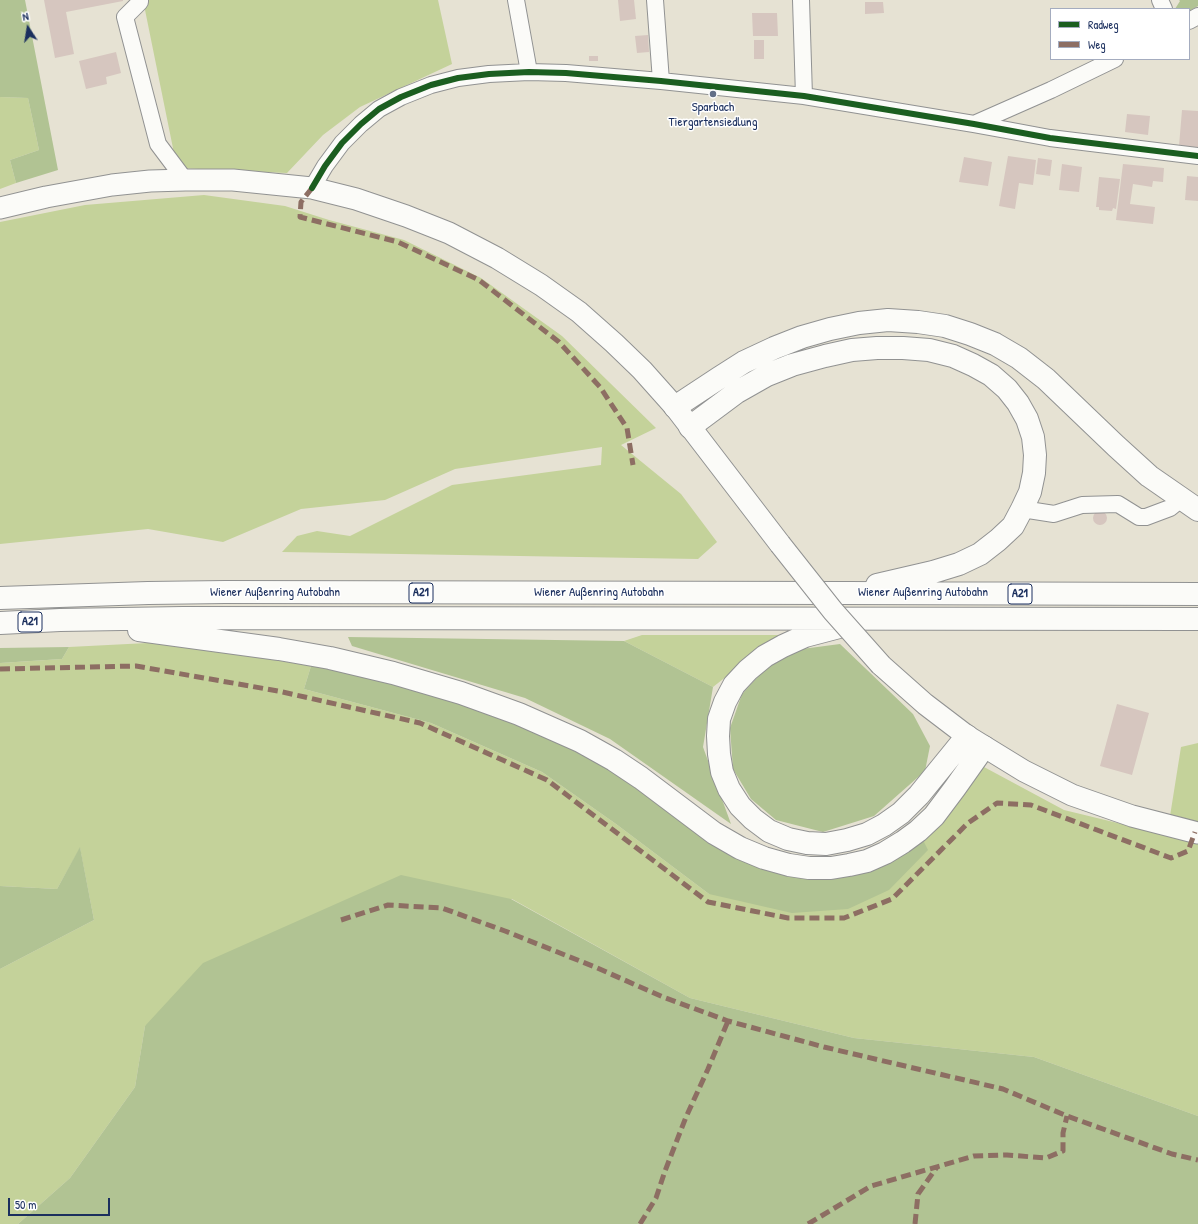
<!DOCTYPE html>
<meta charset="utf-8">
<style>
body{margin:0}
#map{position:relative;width:1198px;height:1224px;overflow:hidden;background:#e6e2d3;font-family:"Patrick Hand",sans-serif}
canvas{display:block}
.legend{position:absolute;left:1050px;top:8px;width:140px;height:52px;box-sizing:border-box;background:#fff;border:1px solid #a4acbf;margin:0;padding:5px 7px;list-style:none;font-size:12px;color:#1b2f5e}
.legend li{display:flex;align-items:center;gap:8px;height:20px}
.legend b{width:20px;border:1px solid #a4acbf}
.north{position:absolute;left:8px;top:8px;width:40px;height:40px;-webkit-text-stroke:3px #fff;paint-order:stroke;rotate:348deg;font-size:11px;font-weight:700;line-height:16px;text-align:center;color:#1b2f5e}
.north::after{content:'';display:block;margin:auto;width:14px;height:18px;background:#1b2f5e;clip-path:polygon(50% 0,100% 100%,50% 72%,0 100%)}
.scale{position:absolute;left:8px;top:1198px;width:102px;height:18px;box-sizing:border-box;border:2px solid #1b2f5e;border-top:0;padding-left:5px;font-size:12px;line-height:14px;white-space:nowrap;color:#1b2f5e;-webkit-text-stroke:3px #fff;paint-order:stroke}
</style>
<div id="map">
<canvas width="1198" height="1224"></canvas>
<ul class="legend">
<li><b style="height:5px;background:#1b5e20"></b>Radweg</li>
<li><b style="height:5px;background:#8d6e63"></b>Weg</li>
</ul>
<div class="north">N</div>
<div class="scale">50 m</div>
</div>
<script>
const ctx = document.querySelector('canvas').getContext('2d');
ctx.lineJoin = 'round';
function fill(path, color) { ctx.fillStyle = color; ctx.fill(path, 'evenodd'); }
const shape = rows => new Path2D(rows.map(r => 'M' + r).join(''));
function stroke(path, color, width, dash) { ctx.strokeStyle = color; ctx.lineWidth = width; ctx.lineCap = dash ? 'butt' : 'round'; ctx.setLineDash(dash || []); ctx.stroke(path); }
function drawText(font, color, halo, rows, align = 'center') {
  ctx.font = font + ' "Patrick Hand",sans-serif'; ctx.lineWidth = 3; ctx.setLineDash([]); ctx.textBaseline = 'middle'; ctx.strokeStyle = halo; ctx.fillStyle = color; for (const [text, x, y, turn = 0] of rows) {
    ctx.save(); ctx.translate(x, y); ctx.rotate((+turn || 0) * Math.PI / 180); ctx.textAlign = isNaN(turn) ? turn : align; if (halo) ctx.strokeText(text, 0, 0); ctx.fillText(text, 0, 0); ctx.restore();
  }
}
const green = shape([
 [143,0,438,0,452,64,360,107,323,135,287,173,177,168],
 [0,97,28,98,39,150,10,160,16,183,0,189],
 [204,195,285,206,329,220,404,240,481,278,562,336,656,428,621,445,681,494,717,542,698,559,282,552,297,536,317,531,350,536,452,485,601,465,602,447,455,469,385,500,301,509,223,542,148,529,0,544,0,222,85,205],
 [642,635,779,635,713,687,624,641],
 [167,642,311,666,304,689,431,723,542,772,616,824,709,894,923,840,984,767,1064,810,1167,835,1181,747,1198,743,1198,1116,1034,1057,854,1038,690,998,512,899,145,1026,135,1087,70,1178,18,1224,0,1224,0,969,94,920,80,848,57,889,0,886,0,663,62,659,69,647]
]);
const forest = shape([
 [0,0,25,0,58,170,16,183,10,160,39,150,28,98,0,97],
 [1179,0,1198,0,1198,6,1189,11,1189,9,1175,9,1180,1],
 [348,637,624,641,713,687,703,747,731,824,610,739,525,698,352,646],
 [840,644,913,714,930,746,925,771,874,816,823,832,776,820,751,799,733,769,730,728,742,694,766,668,802,649],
 [69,647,62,659,0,663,0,648],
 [311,666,363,673,450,697,588,753,796,875,923,840,928,850,889,890,848,909,792,913,709,894,616,824,542,772,431,723,304,689],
 [80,847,94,920,0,969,0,886,57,889],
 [401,875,511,899,690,998,854,1038,1034,1057,1198,1116,1198,1224,18,1224,70,1178,135,1087,145,1026,203,963]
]);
const building = shape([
 [44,0,123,0,123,1,66,12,74,54,55,58],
 [618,0,634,0,636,19,620,21],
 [865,2,883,2,884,13,865,14],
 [752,13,777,13,778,36,753,36],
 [648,35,649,52,637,53,635,36],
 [754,40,764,40,764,59,754,59],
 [116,52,121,73,106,77,107,84,86,89,79,61],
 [589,56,598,56,598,61,589,61],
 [1182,110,1198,111,1198,148,1179,146],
 [1127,114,1150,116,1148,135,1125,132],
 [1008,156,1036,160,1033,185,1019,183,1015,209,999,206],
 [964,157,992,162,988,186,959,182],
 [1038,158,1052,160,1050,176,1036,174],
 [1062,164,1082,167,1079,192,1059,190],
 [1123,164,1164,168,1163,182,1153,181,1152,187,1133,184,1130,204,1155,207,1153,224,1116,220],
 [1187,176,1198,177,1198,201,1185,200],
 [1099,177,1120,179,1116,209,1113,208,1112,211,1099,210,1099,207,1096,207],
 '1093 518a7 7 0 1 1 14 0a7 7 0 1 1-14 0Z',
 [1117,704,1149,713,1132,775,1100,766]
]);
const minor = shape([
 [140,0,140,2,125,17,158,144,185,180],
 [516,0,529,72],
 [655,0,661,81],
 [801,0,804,96],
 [1160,0,1164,9],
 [1189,21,1198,16],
 [974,124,1051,90,1115,59],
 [312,188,325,166,342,143,361,124,379,109,401,97,431,85,458,78,489,74,529,72,566,73,661,81,804,96,974,124,1050,138,1198,156],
 [1022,509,1054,514,1082,505,1118,504,1139,517,1146,517,1170,508,1181,499]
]);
const major = shape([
 [0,208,46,197,112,185,150,181,185,180,233,180,312,188,356,199,406,216,449,233,497,258,541,285,579,312,614,343,642,370,675,407,780,544],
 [881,665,925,704,967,736,1024,771,1072,795,1132,816,1198,833]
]);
const highway = shape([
 [675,407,719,378,744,362,774,348,802,337,830,329,859,323,888,320,918,322,945,326,970,334,995,344,1019,358,1046,379,1116,446,1149,476,1198,510],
 [690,427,737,392,767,375,792,365,825,356,852,350,877,348,903,348,929,350,953,356,973,365,991,375,1007,389,1018,403,1027,419,1033,437,1035,455,1034,473,1030,492,1022,509,1013,526,998,540,980,554,959,564,933,572,877,585],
 [0,598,148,593,225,592,842,593,1198,594],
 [0,623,60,620,183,618,1198,619],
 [843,626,805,636,783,646,765,656,748,670,734,685,725,702,719,719,718,736,719,754,722,772,729,789,740,806,753,819,769,831,788,839,807,843,826,844,847,840,867,834,884,825,901,813,919,795,967,736],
 [139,630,279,649,330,658,393,673,461,693,519,714,580,741,614,760,641,778,714,833,740,848,764,858,789,865,809,868,831,868,849,865,867,861,885,853,903,842,918,831,934,816,955,788,984,747]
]);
const majorBridge = shape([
 [780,544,833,611,881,665]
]);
const quiet = shape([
 [312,188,301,202,300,217,398,242,479,280,559,342,600,387,627,428,633,465],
 [0,669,136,666,278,691,420,723,547,780,708,902,788,918,844,918,892,899,968,823,997,803,1031,805,1171,858,1188,851,1195,832],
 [341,920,388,905,442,908,505,931,595,967,663,997,728,1021,824,1047,1003,1089,1067,1116,1172,1154,1198,1160],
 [640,1224,656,1198,665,1171,686,1117,708,1069,728,1021],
 [808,1224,871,1186,974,1156,1007,1155,1046,1158,1063,1151,1063,1133,1067,1116],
 [915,1224,918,1194,937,1167]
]);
const cycleway = shape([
 [312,188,325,166,342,143,361,124,379,109,401,97,431,85,458,78,489,74,529,72,566,73,661,81,804,96,974,124,1050,138,1198,156]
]);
const markers = [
 [713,94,4,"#626e87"]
];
const shields = [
 [421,593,24],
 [1020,594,24],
 [30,622,24]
];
const shieldNames = [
 ["A21",421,593],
 ["A21",1020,594],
 ["A21",30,622]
];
const poiNames = [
 ["Sparbach",713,108],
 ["Tiergartensiedlung",713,123]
];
const streetNames = [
 ["Wiener Außenring Autobahn",275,593],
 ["Wiener Außenring Autobahn",599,593],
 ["Wiener Außenring Autobahn",923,593]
];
fill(green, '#c4d29a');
fill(forest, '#b1c393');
fill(building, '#d6c6bf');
stroke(minor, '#919292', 18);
stroke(major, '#919292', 23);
stroke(highway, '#919292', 24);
stroke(minor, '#fbfbf8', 16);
stroke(major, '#fbfbf8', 21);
stroke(highway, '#fbfbf8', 22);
stroke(majorBridge, '#919292', 23, []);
stroke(majorBridge, '#fbfbf8', 21);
stroke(quiet, '#8d6e63', 5, [10, 5]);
stroke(cycleway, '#1b5e20', 6);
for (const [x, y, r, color] of markers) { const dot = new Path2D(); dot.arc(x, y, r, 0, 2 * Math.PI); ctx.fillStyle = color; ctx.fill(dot); stroke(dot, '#fff', 1.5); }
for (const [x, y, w] of shields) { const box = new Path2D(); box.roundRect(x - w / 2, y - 10, w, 20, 3); ctx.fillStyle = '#fff'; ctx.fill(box); stroke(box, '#1b2f5e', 1); }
drawText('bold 12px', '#1b2f5e', null, shieldNames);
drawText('13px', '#1b2f5e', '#fff', poiNames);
drawText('13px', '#1b2f5e', '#fff', streetNames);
</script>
